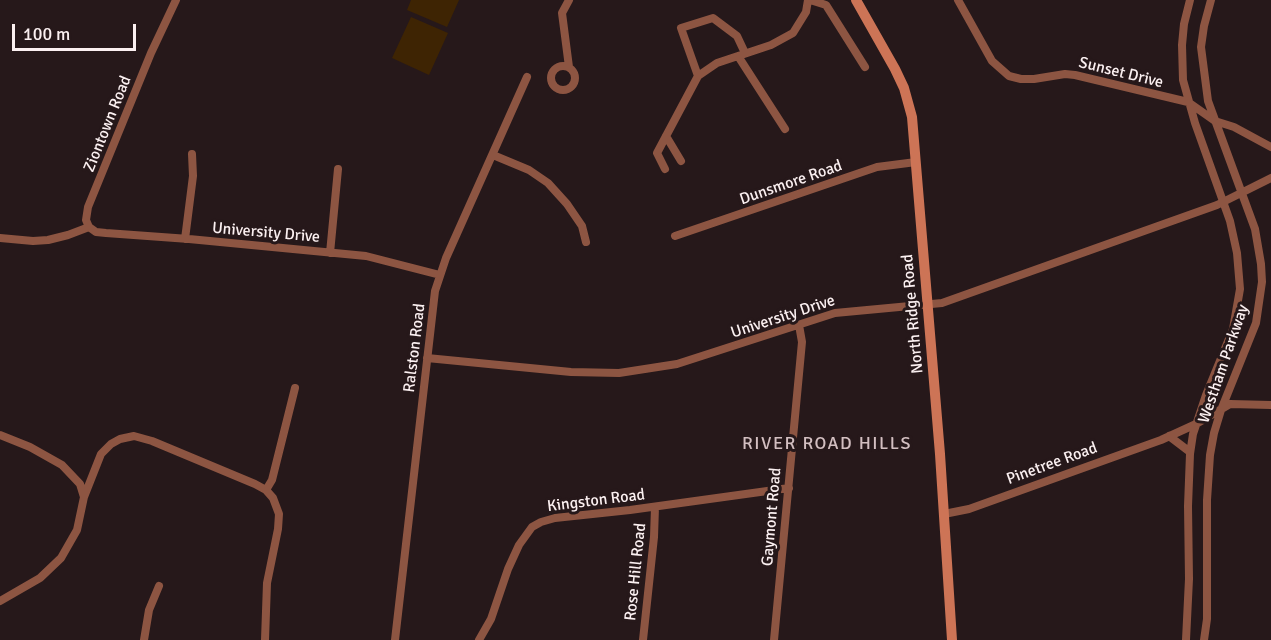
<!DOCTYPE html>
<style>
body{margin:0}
#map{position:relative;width:1271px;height:640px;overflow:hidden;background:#26181a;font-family:Signika,sans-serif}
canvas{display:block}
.scale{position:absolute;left:12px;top:24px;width:124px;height:27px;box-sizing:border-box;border:3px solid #fbf0f1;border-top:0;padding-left:8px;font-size:18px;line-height:21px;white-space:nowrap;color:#fbf0f1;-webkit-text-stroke:4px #26181a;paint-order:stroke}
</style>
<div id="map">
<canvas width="1271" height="640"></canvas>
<div class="scale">100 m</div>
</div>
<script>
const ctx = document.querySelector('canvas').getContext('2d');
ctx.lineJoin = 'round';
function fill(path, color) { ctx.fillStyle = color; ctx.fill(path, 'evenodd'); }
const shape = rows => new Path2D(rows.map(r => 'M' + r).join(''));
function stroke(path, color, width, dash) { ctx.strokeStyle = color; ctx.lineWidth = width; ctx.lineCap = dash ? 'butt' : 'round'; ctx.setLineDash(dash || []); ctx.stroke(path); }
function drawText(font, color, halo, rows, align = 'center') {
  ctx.font = font + ' Signika,sans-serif'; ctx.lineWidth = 6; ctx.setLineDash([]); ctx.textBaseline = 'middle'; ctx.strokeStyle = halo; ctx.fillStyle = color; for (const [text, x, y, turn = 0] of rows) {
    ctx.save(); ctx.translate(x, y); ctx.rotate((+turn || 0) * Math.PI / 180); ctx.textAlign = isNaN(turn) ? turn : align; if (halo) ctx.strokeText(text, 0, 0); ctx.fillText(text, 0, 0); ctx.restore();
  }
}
const green = shape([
 [411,0,459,0,447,27,407,10],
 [411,17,448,33,429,75,392,58]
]);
const street = shape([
 [810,0,826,5,865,67],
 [958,0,992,61,1009,76,1021,79,1034,79,1065,74,1075,75,1188,102,1215,121,1234,127,1271,147],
 [738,56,785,129],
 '551 78a12 12 0 1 1 24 0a12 12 0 1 1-24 0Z',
 [569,67,562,13,569,0],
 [698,76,681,28,713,18,737,36,745,53],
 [666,136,681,161],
 [493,155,529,170,548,183,567,204,582,226,586,242],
 [665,169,657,153,698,76,717,63,771,45,793,33,806,12,808,0],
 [89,227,96,232,106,233,189,239,366,256,440,275],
 [89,227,86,220,88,207,151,53,176,0],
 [675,236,877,167,916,162],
 [0,238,33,241,48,240,68,235,89,227],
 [185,239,193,176,192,154],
 [330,253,338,169],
 [427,358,571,372,619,373,677,364,835,313,942,303,1217,205,1271,178],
 [0,435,30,447,62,465,80,484,84,497],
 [1169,436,1190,452],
 [266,490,272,480,295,388],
 [944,514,969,509,1161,440,1196,424,1230,404,1271,405],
 [0,601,40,578,61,558,77,530,84,497,101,454,111,444,120,439,134,436,152,441,255,484,266,490,273,498,279,514,278,529,267,583,265,640],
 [144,640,149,610,159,586],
 [395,640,435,291,446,258,527,77],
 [479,640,491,619,508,569,519,545,532,527,541,522,555,518,630,510,789,488],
 [643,640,654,537,655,507],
 [774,640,802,342,799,325],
 [1186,640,1189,579,1188,506,1190,454,1193,434,1206,395,1233,329,1240,289,1237,253,1230,221,1195,123,1183,80,1182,45,1184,24,1190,0],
 [1204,640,1207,619,1207,500,1210,455,1214,433,1221,410,1256,323,1262,282,1261,264,1255,229,1208,101,1201,47,1204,26,1211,0]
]);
const secondary = shape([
 [856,0,895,69,904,88,912,117,940,454,952,640]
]);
const streetNames = [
 ["Sunset Drive",1121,73,14],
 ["Ziontown Road",108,124,-68],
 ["Dunsmore Road",791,183,-19],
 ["University Drive",266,233,5],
 ["North Ridge Road",913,314,-95],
 ["University Drive",783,317,-18],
 ["Ralston Road",415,348,-83],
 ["Westham Parkway",1224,364,-71],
 ["Pinetree Road",1052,464,-20],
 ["Kingston Road",596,501,-7],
 ["Gaymont Road",772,517,-85],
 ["Rose Hill Road",636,572,-84]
];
const neighbourhoodNames = [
 ["RIVER ROAD HILLS",827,444]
];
fill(green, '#3e2403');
stroke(street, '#8d5542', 8);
stroke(secondary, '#cd7456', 10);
drawText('16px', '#fbf0f1', '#26181a', streetNames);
ctx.letterSpacing = '1.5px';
drawText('18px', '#d3bfc1', '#26181a', neighbourhoodNames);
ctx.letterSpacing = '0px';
</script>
